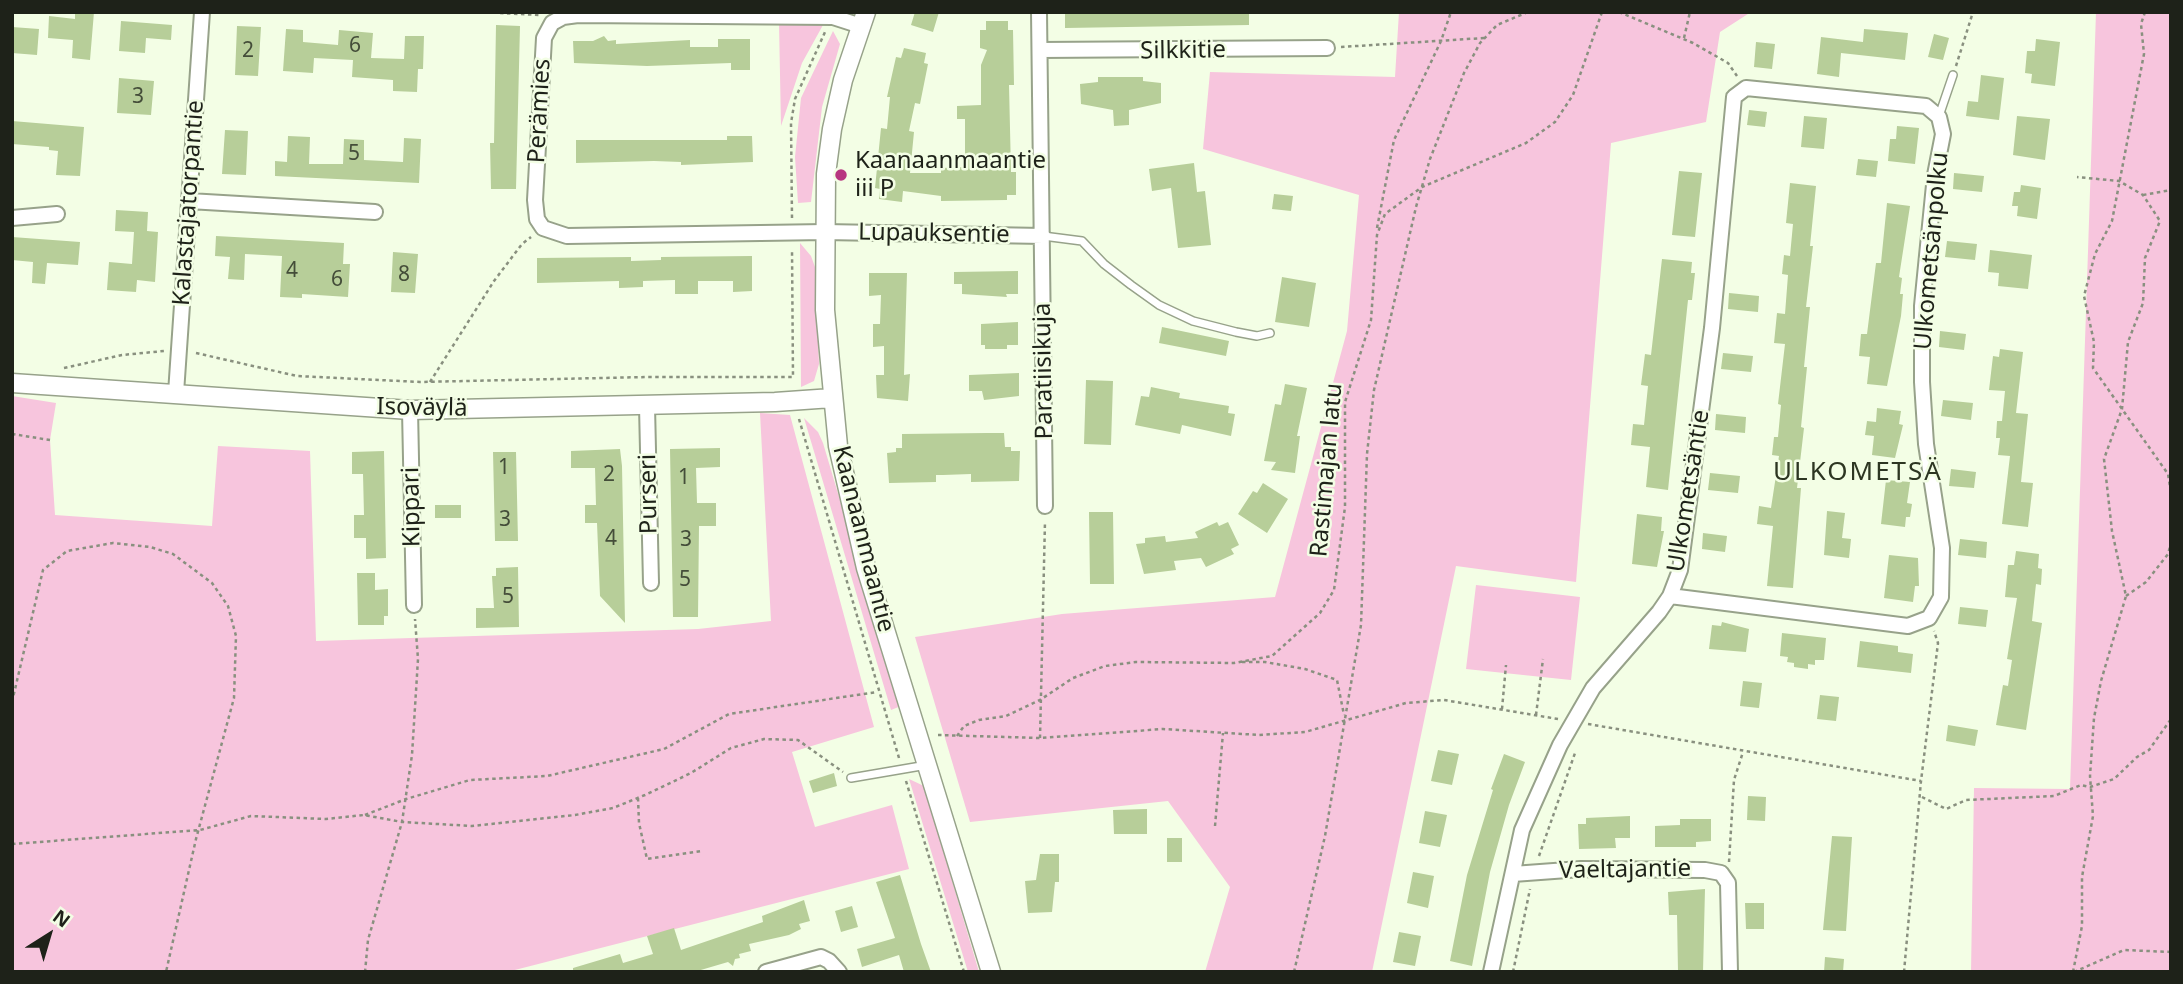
<!DOCTYPE html>
<meta charset="utf-8">
<style>
body{margin:0}
#map{position:relative;width:2183px;height:984px;overflow:hidden;background:#f3fee5;font-family:"Noto Sans",sans-serif}
canvas{display:block}
.frame{position:absolute;inset:0;border:14px solid #1e2219;pointer-events:none}
.north{position:absolute;left:14px;top:900px;width:70px;height:70px;-webkit-text-stroke:5px #f3fee5;paint-order:stroke;rotate:37deg;font-size:19px;font-weight:700;line-height:28px;text-align:center;color:#1e2219}
.north::after{content:'';display:block;margin:auto;width:24px;height:32px;background:#1e2219;clip-path:polygon(50% 0,100% 100%,50% 72%,0 100%)}
</style>
<div id="map">
<canvas width="2183" height="984"></canvas>
<div class="frame"></div>
<div class="north">N</div>
</div>
<script>
const ctx = document.querySelector('canvas').getContext('2d');
ctx.lineJoin = 'round';
function fill(path, color) { ctx.fillStyle = color; ctx.fill(path, 'evenodd'); }
const shape = rows => new Path2D(rows.map(r => 'M' + r).join(''));
function stroke(path, color, width, dash) { ctx.strokeStyle = color; ctx.lineWidth = width; ctx.lineCap = dash ? 'butt' : 'round'; ctx.setLineDash(dash || []); ctx.stroke(path); }
function drawText(font, color, halo, rows, align = 'center') {
  ctx.font = font + ' "Noto Sans",sans-serif'; ctx.lineWidth = 5; ctx.setLineDash([]); ctx.textBaseline = 'middle'; ctx.strokeStyle = halo; ctx.fillStyle = color; for (const [text, x, y, turn = 0] of rows) {
    ctx.save(); ctx.translate(x, y); ctx.rotate((+turn || 0) * Math.PI / 180); ctx.textAlign = isNaN(turn) ? turn : align; if (halo) ctx.strokeText(text, 0, 0); ctx.fillText(text, 0, 0); ctx.restore();
  }
}
const green = shape([
 [1399,12,1751,12,1720,32,1706,122,1611,143,1576,582,1456,566,1372,972,1205,972,1230,887,1168,801,970,822,915,637,1062,614,1275,597,1347,331,1359,195,1203,149,1210,72,1395,77],
 [2096,12,2171,12,2171,972,1971,972,1974,788,2070,789],
 [779,23,823,25,802,63,781,126],
 [833,31,840,44,822,107,811,202,798,203,795,157,801,98],
 [800,243,811,256,815,267,819,364,814,381,801,387],
 [12,396,56,403,50,440,55,515,212,526,218,446,310,451,316,641,698,629,771,621,760,413,790,415,874,727,792,752,815,827,892,805,909,869,507,972,12,972],
 [804,418,818,432,823,443,901,706,891,710],
 [1476,585,1580,597,1571,680,1466,669],
 [909,779,924,786,979,972,968,972]
]);
const building = shape([
 [75,12,94,12,90,60,72,58,73,40,48,38,49,16,75,19],
 [915,12,939,12,933,32,911,25],
 [1065,12,1249,12,1249,25,1065,28],
 [121,21,172,25,171,40,146,38,145,53,119,51],
 [986,21,1008,21,1008,30,1013,30,1014,85,1009,85,1011,172,1016,172,1016,195,1007,195,1007,200,941,201,941,196,903,191,902,202,879,199,880,189,875,188,881,128,887,129,890,97,887,97,896,57,901,58,904,48,926,53,924,63,928,64,920,104,915,103,909,131,914,132,910,173,941,173,941,168,965,167,965,119,957,119,957,106,981,105,981,65,987,50,980,48,980,30,986,30],
 [496,25,520,26,516,189,491,189,490,143,494,143],
 [237,26,261,27,258,76,235,75],
 [12,27,39,29,37,55,12,53],
 [286,29,303,30,303,42,338,45,339,30,373,33,371,58,404,59,405,36,424,36,423,69,418,69,417,92,393,91,393,80,352,77,353,60,314,58,313,73,283,71],
 [1864,29,1908,33,1905,60,1841,53,1839,77,1817,74,1821,37,1863,42],
 [1934,34,1949,38,1943,60,1928,57],
 [604,36,608,41,616,40,616,44,690,40,690,47,718,47,718,39,750,39,750,70,731,70,731,63,647,66,574,63,573,41,593,41],
 [2036,39,2060,42,2055,86,2031,83,2032,74,2025,73,2027,51,2035,51],
 [1756,42,1775,44,1772,69,1754,67],
 [1981,75,2004,78,1999,120,1966,116,1968,101,1978,102],
 [1098,77,1143,77,1143,81,1161,83,1161,103,1129,110,1129,125,1114,126,1113,110,1081,104,1080,84,1098,82],
 [119,78,154,81,151,115,117,113],
 [1749,110,1767,112,1765,127,1747,125],
 [1804,116,1827,118,1824,149,1801,147],
 [2017,116,2050,119,2045,160,2013,155],
 [12,121,84,127,80,176,56,175,58,151,49,150,49,147,12,144],
 [1897,126,1919,128,1915,164,1888,161,1890,139,1896,139],
 [225,130,248,131,246,175,222,174],
 [288,136,310,137,309,164,343,164,344,139,364,140,364,160,403,162,404,138,421,139,419,183,275,176,275,161,287,162],
 [727,136,752,136,753,162,681,165,681,162,654,161,576,163,576,140,727,140],
 [1858,159,1878,161,1876,177,1856,175],
 [1194,163,1197,192,1205,191,1211,245,1178,248,1171,188,1152,191,1149,169],
 [1679,171,1702,173,1695,237,1672,235],
 [1954,173,1984,176,1982,192,1953,189],
 [1790,183,1816,186,1810,246,1813,246,1806,307,1810,307,1804,367,1807,367,1801,427,1804,428,1797,488,1801,488,1793,588,1767,586,1773,526,1757,524,1759,506,1771,508,1779,456,1772,455,1774,437,1778,437,1781,405,1778,404,1785,344,1774,343,1777,313,1785,314,1788,275,1782,274,1784,255,1790,256,1793,224,1786,223],
 [2021,185,2041,188,2037,219,2017,216,2018,206,2012,206,2014,192,2020,192],
 [1274,194,1293,196,1291,211,1272,209],
 [1887,203,1910,206,1899,277,1902,278,1900,294,1903,294,1901,316,1887,386,1867,384,1870,357,1859,356,1861,334,1867,334,1876,263,1881,263],
 [116,210,148,212,147,231,158,232,155,282,137,280,136,292,107,290,109,262,132,264,134,232,115,231],
 [216,236,344,243,343,264,350,264,348,297,302,294,302,298,280,297,282,256,245,254,244,280,228,279,230,257,215,256],
 [12,237,80,242,78,265,47,263,45,284,32,283,33,262,12,260],
 [1947,241,1977,244,1975,260,1945,257],
 [1990,250,2032,255,2028,289,1998,286,1999,273,1988,272],
 [393,252,418,254,415,293,391,292],
 [752,256,752,291,733,292,733,281,698,281,698,294,675,294,675,280,643,281,643,287,619,288,619,281,537,283,537,258,631,257,631,261,661,260,661,257],
 [1662,259,1692,262,1691,273,1695,273,1692,300,1688,300,1668,490,1646,487,1650,447,1631,445,1633,424,1644,425,1648,386,1641,385,1645,354,1651,355],
 [1018,271,1018,294,1006,294,1007,297,962,294,962,284,954,284,954,272],
 [869,273,907,273,904,375,910,374,908,401,877,398,876,375,884,375,884,346,873,347,873,324,880,324,881,295,869,296],
 [1282,277,1316,283,1309,327,1275,322],
 [1729,293,1759,296,1758,312,1728,309],
 [1018,322,1018,345,1007,345,1007,349,985,349,985,345,981,345,981,324],
 [1162,327,1229,341,1226,356,1159,343],
 [1940,331,1966,334,1964,350,1939,347],
 [2000,349,2023,352,2016,413,2028,414,2021,482,2033,483,2028,527,2002,524,2010,456,1998,455,2000,438,1996,438,1997,421,2002,421,2005,391,1989,390,1993,356,1999,357],
 [1723,353,1753,356,1751,372,1721,369],
 [1019,373,1019,396,984,400,982,391,969,391,969,375],
 [1086,380,1113,381,1111,445,1084,444],
 [1285,384,1307,388,1297,436,1300,436,1295,473,1271,470,1276,462,1264,461,1275,404,1281,405],
 [1151,387,1180,393,1179,398,1229,406,1228,413,1235,414,1231,436,1182,425,1180,434,1135,425,1141,396,1149,397],
 [1943,400,1973,403,1971,420,1941,416],
 [1877,408,1901,411,1899,424,1903,425,1895,458,1872,455,1874,436,1865,435,1867,421,1876,422],
 [1716,414,1746,417,1745,433,1715,430],
 [987,433,1004,433,1005,447,1011,447,1011,451,1020,451,1019,481,971,482,971,474,943,475,936,475,936,482,889,483,887,453,896,452,896,448,902,448,902,434],
 [720,448,720,467,696,468,697,503,716,503,716,526,699,526,698,617,673,617,670,449],
 [620,449,622,466,625,623,600,596,597,523,585,523,585,505,596,505,595,468,571,468,571,451],
 [384,451,386,558,366,559,366,538,354,538,354,515,364,515,363,474,352,474,352,452],
 [493,452,516,452,518,541,495,541],
 [1951,469,1976,472,1974,488,1949,486],
 [1710,473,1740,476,1738,493,1708,490],
 [1886,480,1910,482,1907,503,1912,504,1910,517,1906,517,1905,527,1881,524],
 [1263,483,1288,499,1267,533,1238,514,1253,491,1257,493],
 [435,505,461,505,461,518,435,518],
 [1827,511,1845,513,1842,538,1851,539,1849,558,1824,555],
 [1089,512,1113,512,1114,584,1090,584],
 [1637,514,1662,517,1661,531,1664,531,1657,567,1632,564],
 [1217,522,1219,526,1228,522,1239,545,1231,549,1234,554,1206,567,1201,558,1174,561,1176,570,1144,574,1136,544,1145,543,1145,538,1165,536,1166,542,1198,538,1195,532],
 [1703,533,1727,536,1725,552,1702,549],
 [1960,539,1987,542,1986,558,1958,555],
 [2016,551,2039,554,2038,568,2042,569,2041,585,2036,584,2032,621,2042,623,2026,730,1996,725,2003,685,2008,686,2012,660,2007,659,2017,598,2005,597,2008,565,2014,565],
 [1889,555,1918,558,1919,586,1915,586,1913,602,1884,598],
 [518,567,519,627,476,628,476,608,494,608,492,576,496,576,496,568],
 [357,573,375,573,375,590,388,589,388,616,384,616,384,625,358,625],
 [1960,607,1988,610,1986,627,1958,624],
 [1722,622,1749,629,1746,652,1709,649,1712,625,1721,626],
 [1782,633,1826,638,1824,660,1815,660,1815,665,1808,664,1808,669,1794,667,1794,663,1787,662,1788,657,1780,656],
 [1860,641,1898,646,1898,652,1913,654,1911,673,1857,667],
 [1743,681,1762,683,1759,708,1740,706],
 [1820,695,1839,697,1836,721,1817,719],
 [1948,725,1978,730,1975,746,1946,741],
 [1438,750,1459,754,1452,785,1431,781],
 [1504,754,1525,762,1509,805,1490,872,1472,966,1450,961,1467,875,1493,790,1491,789],
 [834,773,837,786,813,793,809,781],
 [1748,796,1766,797,1765,821,1747,820],
 [1147,809,1147,834,1114,834,1113,810],
 [1425,811,1447,815,1440,847,1419,843],
 [1630,816,1630,838,1615,838,1616,848,1579,849,1578,824,1586,824,1586,818],
 [1680,819,1711,819,1711,841,1696,842,1696,847,1655,847,1655,826,1680,825],
 [1832,836,1852,837,1846,931,1823,930],
 [1167,838,1182,838,1182,862,1167,862],
 [1040,854,1059,854,1059,882,1055,882,1052,912,1028,913,1025,881,1036,880],
 [1413,872,1434,876,1428,908,1407,903],
 [900,875,921,944,931,972,904,972,899,955,862,967,857,949,895,938,876,882],
 [1705,889,1703,972,1678,972,1677,915,1669,915,1668,892],
 [804,900,810,921,799,924,801,929,789,935,749,944,751,951,739,954,740,958,735,959,733,966,728,962,694,972,573,972,573,968,620,954,623,963,653,954,647,936,674,928,681,950,763,922,762,916],
 [1745,903,1764,903,1764,929,1746,929],
 [852,906,858,927,841,932,835,911],
 [1399,932,1421,936,1415,966,1393,962],
 [1825,957,1844,959,1843,972,1824,972]
]);
const path = shape([
 [479,12,539,15],
 [1619,12,1693,43,1728,63,1737,76],
 [2145,12,2141,24,2144,54,2112,221,2095,254,2084,296,2094,342,2093,368,2168,474,2171,493],
 [1684,38,1690,12],
 [1341,47,1484,38],
 [1956,66,1973,12],
 [2143,195,2171,190],
 [792,218,791,123,795,99,825,32],
 [1377,228,1394,140,1441,41,1451,12],
 [196,353,297,376,420,382,647,377,793,377,792,249],
 [64,368,122,355,164,351],
 [430,382,494,281,522,244,531,237],
 [799,419,899,758],
 [12,434,50,440],
 [2126,596,2146,582,2168,554,2171,543],
 [1242,662,1265,662,1305,669,1337,680,1344,715],
 [12,702,43,570,67,551,113,543,150,547,173,554,212,583,228,606,236,636,234,698,196,839,166,972],
 [1502,709,1506,665],
 [1536,715,1543,659],
 [1588,724,1921,781],
 [938,735,1040,738,1163,729,1259,735,1305,732,1406,703,1444,700,1558,719],
 [957,736,964,726,979,720,1006,716,1040,700,1073,678,1105,666,1136,662,1234,663,1272,656,1320,613,1334,590,1345,507,1345,402,1371,320,1377,235,1385,214,1422,187,1526,143,1555,122,1573,95,1602,12],
 [1040,738,1045,521],
 [906,781,964,972],
 [1922,797,1946,809,1966,800,2054,796,2081,785,2090,787,2114,779,2137,757,2149,750,2171,719],
 [638,798,639,823,647,859,701,851],
 [365,815,406,799,470,780,547,776,664,749,729,714,877,692],
 [1215,826,1223,733],
 [12,844,200,830,251,816,326,819,364,815,402,822,472,826,575,815,613,808,645,795,691,773,731,748,764,739,798,740,843,772],
 [1539,856,1575,753],
 [1729,862,1734,780,1743,752],
 [365,972,368,940,402,822,412,755,418,659,415,619],
 [1294,972,1325,836,1361,625,1367,454,1374,390,1416,207,1430,159,1464,73,1480,43,1497,25,1528,12],
 [1513,972,1530,889],
 [1904,972,1921,781,1938,643,1934,631],
 [2073,972,2082,926,2082,877,2093,816,2090,776,2094,718,2101,681,2126,596,2112,531,2104,459,2122,409,2128,342,2143,303,2145,258,2160,221,2143,195,2119,181,2077,177],
 [2074,972,2124,950,2171,952]
]);
const service = shape([
 [1939,116,1953,75],
 [1043,236,1082,241,1104,264,1131,285,1159,305,1193,321,1236,332,1257,336,1270,333],
 [851,778,927,765]
]);
const minor = shape([
 [1039,12,1045,506],
 [861,26,833,17,578,15,563,17,552,23,544,38,535,200,537,219,543,228,567,236,825,232,1043,236],
 [1040,50,1327,48],
 [189,201,375,212],
 [12,218,57,214],
 [176,393,202,12],
 [647,406,651,583],
 [410,410,414,605],
 [1513,874,1581,869,1705,870,1721,873,1728,883,1730,972],
 [766,972,821,957,829,961,839,972],
 [1491,972,1522,830,1560,745,1593,688,1659,612,1670,596,1680,570,1712,328,1734,97,1746,88,1926,106,1939,117,1943,134,1935,175,1922,306,1922,382,1926,444,1942,548,1941,597,1929,618,1908,626,1670,596]
]);
const tertiary = shape([
 [866,12,843,80,832,129,826,174,825,310,838,446,866,568,991,972],
 [12,383,410,410,775,402,832,398]
]);
const markers = [
 [841,175,7,"#b73681"]
];
const numberNames = [
 ["6",355,46],
 ["2",248,51],
 ["3",138,97],
 ["5",354,154],
 ["4",292,271],
 ["8",404,275],
 ["6",337,280],
 ["1",504,468],
 ["2",609,475],
 ["1",684,478],
 ["3",505,520],
 ["4",611,539],
 ["3",686,540],
 ["5",685,580],
 ["5",508,597]
];
const streetNames = [
 ["Silkkitie",1183,51,-1],
 ["Perämies",540,111,-87],
 ["Kalastajatorpantie",189,203,-86],
 ["Lupauksentie",934,234,1],
 ["Ulkometsänpolku",1932,251,-85],
 ["Paratiisikuja",1044,371,-91],
 ["Isoväylä",422,408,1],
 ["Rastimajan latu",1327,470,-85],
 ["Ulkometsäntie",1689,491,-81],
 ["Purseri",649,494,-91],
 ["Kippari",412,507,-91],
 ["Kaanaanmaantie",863,539,76],
 ["Vaeltajantie",1625,870,-1]
];
const poiNames = [
 ["Kaanaanmaantie",855,161],
 ["iii P",855,189]
];
const neighbourhoodNames = [
 ["ULKOMETSÄ",1858,473]
];
fill(green, '#f7c5dd');
fill(building, '#b7ce99');
stroke(service, '#97a28a', 10);
stroke(minor, '#97a28a', 18);
stroke(tertiary, '#97a28a', 21);
stroke(path, '#89907f', 2.5, [3.5, 3.5]);
stroke(service, '#fff', 7);
stroke(minor, '#fff', 14);
stroke(tertiary, '#fff', 18);
for (const [x, y, r, color] of markers) { const dot = new Path2D(); dot.arc(x, y, r, 0, 2 * Math.PI); ctx.fillStyle = color; ctx.fill(dot); stroke(dot, '#f3fee5', 2.5); }
drawText('21px', '#444d39', null, numberNames);
drawText('24px', '#1e2219', '#f3fee5', streetNames);
drawText('24px', '#1e2219', '#f3fee5', poiNames, 'left');
ctx.letterSpacing = '2px';
drawText('26px', '#2d3622', '#f3fee5', neighbourhoodNames);
ctx.letterSpacing = '0px';
</script>
